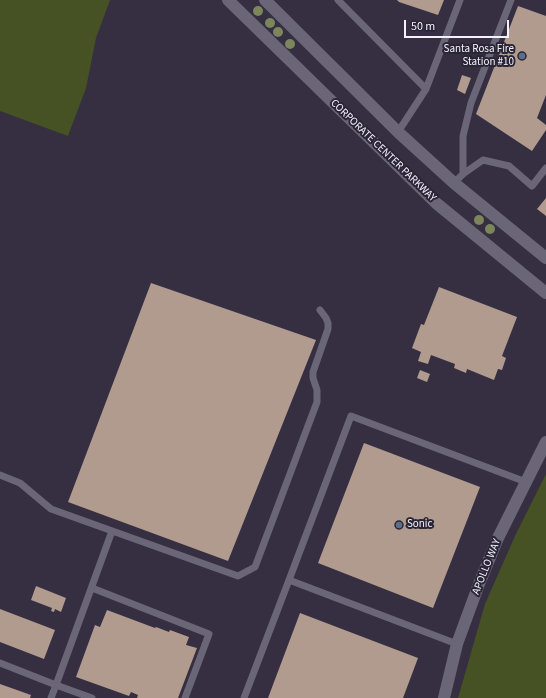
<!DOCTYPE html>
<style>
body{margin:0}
#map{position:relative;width:546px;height:698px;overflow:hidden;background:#352f41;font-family:"Source Sans 3",sans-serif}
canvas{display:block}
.scale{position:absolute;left:404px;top:20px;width:105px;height:18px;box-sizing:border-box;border:2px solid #f5f1fd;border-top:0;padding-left:5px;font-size:12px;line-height:14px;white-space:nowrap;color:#f5f1fd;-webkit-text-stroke:3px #2b2636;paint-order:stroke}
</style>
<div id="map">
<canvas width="546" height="698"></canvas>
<div class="scale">50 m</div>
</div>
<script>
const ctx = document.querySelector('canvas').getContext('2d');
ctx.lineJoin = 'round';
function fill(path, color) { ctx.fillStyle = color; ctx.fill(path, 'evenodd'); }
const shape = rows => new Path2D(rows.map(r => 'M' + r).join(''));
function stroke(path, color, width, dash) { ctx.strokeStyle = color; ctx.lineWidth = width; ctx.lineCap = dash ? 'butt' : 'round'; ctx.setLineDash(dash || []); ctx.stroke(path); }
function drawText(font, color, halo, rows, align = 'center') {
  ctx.font = font + ' "Source Sans 3",sans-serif'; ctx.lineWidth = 4; ctx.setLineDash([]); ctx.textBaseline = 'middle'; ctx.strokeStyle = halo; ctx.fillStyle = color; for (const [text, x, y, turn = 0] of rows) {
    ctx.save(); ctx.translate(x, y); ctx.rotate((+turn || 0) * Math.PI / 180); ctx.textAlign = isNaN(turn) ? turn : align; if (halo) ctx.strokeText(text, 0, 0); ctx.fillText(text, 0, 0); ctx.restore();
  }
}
const green = shape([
 [0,0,110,0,96,38,86,88,68,136,0,111],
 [546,474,546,698,458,698,485,604,515,536]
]);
const building = shape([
 [397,0,444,0,438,15,399,2],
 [518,6,546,16,546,95,537,118,546,125,546,130,532,151,476,114],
 [462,75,471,78,465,94,457,90],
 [546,198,546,216,537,209],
 [151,283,316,340,228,561,68,502],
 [439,287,517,317,502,356,506,358,502,370,498,369,494,380,467,369,466,373,454,368,455,364,431,355,428,364,418,361,421,352,412,348,421,324,424,325],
 [420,370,430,374,427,382,417,378],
 [364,443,480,487,433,608,318,563],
 [36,586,66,598,61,612,55,609,54,612,51,611,52,608,31,600],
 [0,609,55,630,44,659,0,642],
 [107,610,155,628,156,627,169,632,170,630,189,637,186,645,197,648,178,698,137,698,138,695,131,692,129,696,76,677,95,625,100,627],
 [300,613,418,658,403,698,268,698],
 [0,684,31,695,30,698,0,698]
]);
const lane = shape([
 [338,0,426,89],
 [398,132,426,89,460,0],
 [463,174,463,136,471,103,511,0],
 [454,183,463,174,483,160,509,166,532,186,546,168],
 [0,475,20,483,51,509,238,576,255,567,317,402,317,390,313,378,313,372,328,329,328,323,326,318,320,310],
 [289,580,351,416,526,482],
 [92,588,209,634,185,698],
 [0,663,56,685,51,698],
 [92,698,56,685,112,531],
 [244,698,289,580,457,644]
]);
const street = shape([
 [444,698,457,644,479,584,498,538,546,442]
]);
const secondary = shape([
 [228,0,436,203,546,293],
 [265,0,398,132,454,183,546,258]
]);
const trees = [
 [258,11],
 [270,23],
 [278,32],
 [290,44],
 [479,220],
 [490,229]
];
const markers = [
 [522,56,4,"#5c6f8a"],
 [399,525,4,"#5c6f8a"]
];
const poiNames = [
 ["Santa Rosa Fire",514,50],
 ["Station #10",514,63],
 ["Sonic",407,525,"left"]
];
const streetNames = [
 ["CORPORATE CENTER PARKWAY",383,151,44],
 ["APOLLO WAY",487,567,-68]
];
fill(green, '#475224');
fill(building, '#b19b8f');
stroke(lane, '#6b6578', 7);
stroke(street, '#6b6578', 12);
stroke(secondary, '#6b6578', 12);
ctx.fillStyle = '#7c855c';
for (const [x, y] of trees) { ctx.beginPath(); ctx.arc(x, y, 5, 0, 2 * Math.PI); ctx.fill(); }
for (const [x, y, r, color] of markers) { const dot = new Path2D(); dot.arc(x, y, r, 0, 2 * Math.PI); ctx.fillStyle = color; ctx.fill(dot); stroke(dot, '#2b2636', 1.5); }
drawText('11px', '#f5f1fd', '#2b2636', poiNames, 'right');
drawText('11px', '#f5f1fd', '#2b2636', streetNames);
</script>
